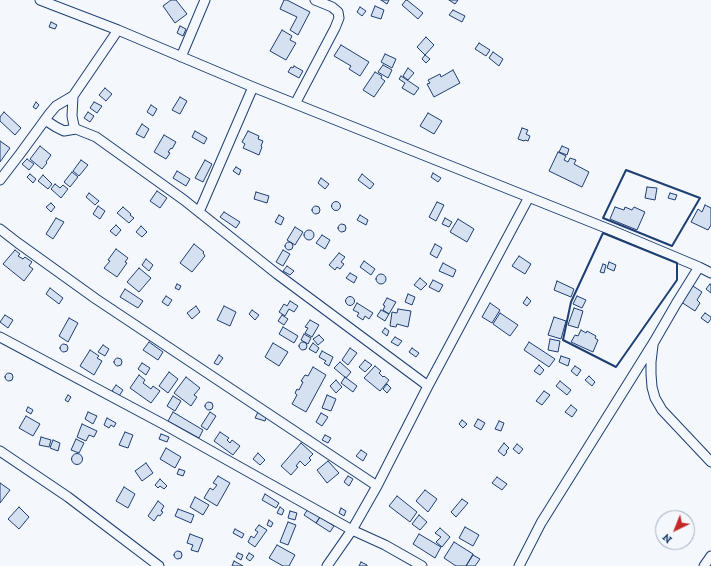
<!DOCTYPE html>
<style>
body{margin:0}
#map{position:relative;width:711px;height:566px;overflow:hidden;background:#f4f7fb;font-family:"Zilla Slab",serif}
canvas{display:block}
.north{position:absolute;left:655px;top:510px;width:40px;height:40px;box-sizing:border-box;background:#f4f7fb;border:1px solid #9eadc5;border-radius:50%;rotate:223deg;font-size:11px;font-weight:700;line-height:16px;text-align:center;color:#1d3f73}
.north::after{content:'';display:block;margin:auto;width:14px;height:18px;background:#c62828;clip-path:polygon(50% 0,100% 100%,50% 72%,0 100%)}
</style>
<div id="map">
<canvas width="711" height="566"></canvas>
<div class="north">N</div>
</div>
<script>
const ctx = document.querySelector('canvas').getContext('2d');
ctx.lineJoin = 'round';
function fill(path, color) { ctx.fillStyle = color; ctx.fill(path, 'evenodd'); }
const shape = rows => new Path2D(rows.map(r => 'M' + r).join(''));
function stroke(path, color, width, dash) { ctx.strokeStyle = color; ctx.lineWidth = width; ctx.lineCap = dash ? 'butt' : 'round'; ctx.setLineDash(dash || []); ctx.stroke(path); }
const building = shape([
 [171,0,176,0,187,14,175,23,163,6,171,0],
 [284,0,287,0,310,12,298,35,290,30,297,17,280,9,284,0],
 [381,0,389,0,387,4,381,0],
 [406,0,407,0,423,13,418,19,402,5,406,0],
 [449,0,458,0,455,4,449,0],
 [375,6,384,10,381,19,371,16,375,6],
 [360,7,366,11,362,16,357,12,360,7],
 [453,10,465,16,462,22,449,15,453,10],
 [51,22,57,25,55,29,49,27,51,22],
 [180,26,186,29,183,36,177,33,180,26],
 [282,30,292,36,290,40,296,43,286,60,270,51,282,30],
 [426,37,434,45,425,55,417,47,426,37],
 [479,43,490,50,486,56,475,49,479,43],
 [341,45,369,62,360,76,349,69,351,66,334,56,341,45],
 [493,52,503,59,499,66,489,58,493,52],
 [385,54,396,59,392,68,381,62,385,54],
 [425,55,430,59,426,63,422,59,425,55],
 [383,65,392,70,388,78,378,72,383,65],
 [294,66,303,71,299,78,288,72,291,67,293,68,294,66],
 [408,68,414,73,408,80,403,76,408,68],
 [453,70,460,83,434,97,427,84,430,83,428,80,440,74,441,77,453,70],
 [375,72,382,76,381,78,385,81,374,97,363,90,375,72],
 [401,76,419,88,414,95,402,88,405,83,399,79,401,76],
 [105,88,112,94,106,101,99,95,105,88],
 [180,97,187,101,180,114,172,110,180,97],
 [36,102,39,105,36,109,33,107,36,102],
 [94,102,102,106,97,113,90,108,94,102],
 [151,105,157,109,153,116,147,112,151,105],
 [4,112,21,128,15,135,0,121,0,117,4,112],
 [88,112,94,116,90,122,84,118,88,112],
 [428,113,442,121,434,134,420,126,428,113],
 [142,124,149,129,144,138,136,134,142,124],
 [522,128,528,130,526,134,530,136,528,141,525,140,524,141,518,139,522,128],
 [195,131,207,138,204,144,192,137,195,131],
 [248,131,259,136,258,139,263,141,261,146,262,147,259,155,243,148,245,144,242,142,248,131],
 [164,135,176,142,172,149,171,148,168,152,170,153,166,159,154,152,164,135],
 [0,141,10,148,0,162,0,141],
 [40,146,51,155,46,162,47,163,42,169,30,159,40,146],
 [562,146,569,149,567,155,559,152,562,146],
 [558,152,566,156,564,160,568,162,570,158,576,160,574,164,589,172,582,187,549,171,558,152],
 [27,159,34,164,29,170,22,164,27,159],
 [81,160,88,165,79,176,73,171,81,160],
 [205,160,212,164,203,182,195,178,205,160],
 [236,167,241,170,239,175,233,171,236,167],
 [177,171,190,179,186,186,173,178,177,171],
 [72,172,78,177,70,187,64,182,72,172],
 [433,173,441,178,438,182,431,177,433,173],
 [30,174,36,179,33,183,27,177,30,174],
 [362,174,374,184,370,189,358,180,362,174],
 [43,175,52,184,48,189,38,181,43,175],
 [321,178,329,184,325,189,318,183,321,178],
 [55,184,60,188,63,185,68,189,61,198,51,189,55,184],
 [647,187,657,188,655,200,645,198,647,187],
 [157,191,167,198,160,208,150,201,157,191],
 [256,192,269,196,267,203,254,199,256,192],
 [89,193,99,201,95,205,86,197,89,193],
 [670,193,677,195,675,200,668,198,670,193],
 '331.5 206a4.5 4.5 0 1 1 9 0a4.5 4.5 0 1 1-9 0Z',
 [437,202,444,205,436,221,429,217,437,202],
 [51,203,55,207,51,212,46,207,51,203],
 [705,205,711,208,711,225,708,230,691,222,698,209,702,212,705,205],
 '312 210a4 4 0 1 1 8 0a4 4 0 1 1-8 0Z',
 [98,206,105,211,100,219,93,214,98,206],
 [123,207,131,214,130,215,134,218,129,223,117,213,123,207],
 [615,207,624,210,625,207,632,210,634,207,645,212,637,230,610,219,615,207],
 [224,212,240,222,236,228,220,217,224,212],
 [279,215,284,218,281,225,275,222,279,215],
 [360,215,368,220,366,225,357,220,360,215],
 [56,218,64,222,53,239,46,234,56,218],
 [445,218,452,222,449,227,442,224,445,218],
 [458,219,474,229,467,242,450,232,458,219],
 '338 228a4 4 0 1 1 8 0a4 4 0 1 1-8 0Z',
 [116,225,121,230,116,236,110,231,116,225],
 [141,226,147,232,142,237,136,232,141,226],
 [295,227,303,232,295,245,287,240,295,227],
 '304 235a5 5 0 1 1 10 0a5 5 0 1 1-10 0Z',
 [322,235,330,240,325,249,316,243,322,235],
 '285 246a4 4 0 1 1 8 0a4 4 0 1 1-8 0Z',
 [194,244,204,252,203,253,205,256,192,272,180,263,194,244],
 [435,244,442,248,437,258,430,254,435,244],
 [116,249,128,258,125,262,127,263,117,277,104,268,110,261,108,260,116,249],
 [15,250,20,254,18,256,23,259,25,257,32,262,29,266,33,269,24,281,3,264,15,250],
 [283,250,290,254,283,266,276,262,283,250],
 [339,253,345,257,341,262,344,264,340,269,337,267,335,270,329,265,339,253],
 [519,256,531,264,525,274,512,266,519,256],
 [146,259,153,265,149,271,142,265,146,259],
 [364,261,375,269,371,275,360,267,364,261],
 [609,262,616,265,614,271,607,268,609,262],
 [443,263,456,270,453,277,439,271,443,263],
 [603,264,606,265,604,273,600,272,603,264],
 [287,266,294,271,290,275,283,271,287,266],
 [139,268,151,278,139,292,127,282,139,268],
 [350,273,357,277,354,283,346,278,350,273],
 '376 279a5 5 0 1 1 10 0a5 5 0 1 1-10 0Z',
 [420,278,427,284,421,290,414,285,420,278],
 [433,280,443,285,439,292,429,287,433,280],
 [557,281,574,289,571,297,554,290,557,281],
 [177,284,181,286,179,290,175,288,177,284],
 [690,284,702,292,697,300,700,303,695,311,678,300,690,284],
 [710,284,711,285,711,293,706,289,710,284],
 [50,288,63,298,59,304,46,294,50,288],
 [125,289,143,301,138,308,120,297,125,289],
 [408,294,415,297,412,305,405,302,408,294],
 [166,296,172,300,168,306,162,302,166,296],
 [577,296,586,300,582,308,573,304,577,296],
 '345.5 301a4.5 4.5 0 1 1 9 0a4.5 4.5 0 1 1-9 0Z',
 [527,297,531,301,527,306,523,303,527,297],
 [387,298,396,302,389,314,383,310,385,306,383,305,387,298],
 [290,301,298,306,294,312,289,309,285,316,279,312,284,304,287,306,290,301],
 [357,303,373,313,369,319,365,316,363,320,357,316,359,313,353,310,357,303],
 [490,303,500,310,492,323,482,317,490,303],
 [196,306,200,312,192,319,187,313,196,306],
 [224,306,236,312,230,326,217,320,224,306],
 [574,308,583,311,578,328,568,325,574,308],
 [398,309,411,311,408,327,397,324,396,327,390,326,392,312,397,313,398,309],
 [252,310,259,315,255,320,249,314,252,310],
 [381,310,389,314,385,321,377,316,381,310],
 [500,313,518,325,510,336,493,324,500,313],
 [705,313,711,317,711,319,708,323,701,318,705,313],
 [5,315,13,320,8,328,0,322,5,315],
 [282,315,288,319,284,325,278,321,282,315],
 [554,317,566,321,561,339,548,335,554,317],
 [69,318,78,323,68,342,59,336,69,318],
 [310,320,319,325,312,337,305,333,308,328,305,327,310,320],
 [283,327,298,336,294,343,279,334,283,327],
 [385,328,389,331,387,336,382,332,385,328],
 [581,330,586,333,587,331,596,336,595,338,598,340,593,352,571,342,575,335,578,336,581,330],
 [304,334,311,338,308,344,301,340,304,334],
 [319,335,324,340,318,345,313,339,319,335],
 [395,337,402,341,398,346,391,342,395,337],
 [550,339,560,341,558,352,548,350,550,339],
 [149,342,163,352,158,360,143,350,149,342],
 [529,342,555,359,549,367,524,350,529,342],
 '299 346a4 4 0 1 1 8 0a4 4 0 1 1-8 0Z',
 [273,343,288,352,279,366,265,357,273,343],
 [313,343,319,348,316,353,309,349,313,343],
 '60 348a4 4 0 1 1 8 0a4 4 0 1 1-8 0Z',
 [103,345,109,349,105,356,98,352,103,345],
 [350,348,357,353,348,365,342,360,350,348],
 [412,348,419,353,416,357,409,352,412,348],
 [90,350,99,356,97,358,102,361,94,375,80,366,90,350],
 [322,351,333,357,329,366,324,363,326,361,319,357,322,351],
 [219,355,223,358,218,365,214,363,219,355],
 [561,356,570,359,568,366,559,362,561,356],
 '114 362a4 4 0 1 1 8 0a4 4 0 1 1-8 0Z',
 [365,360,372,365,365,372,359,367,365,360],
 [340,362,351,372,346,378,334,368,340,362],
 [142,363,150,368,146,375,138,369,142,363],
 [539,365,544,370,540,375,534,371,539,365],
 [375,366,381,371,379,373,383,377,384,376,389,380,380,391,364,378,375,366],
 [575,366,581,370,577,376,571,371,575,366],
 [313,367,326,375,306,412,292,404,297,395,295,393,297,389,299,390,303,382,301,381,305,375,308,376,313,367],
 [169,372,178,379,168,393,159,386,169,372],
 '5 377a4 4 0 1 1 8 0a4 4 0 1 1-8 0Z',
 [139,375,145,380,143,383,151,389,153,386,160,391,151,403,130,388,139,375],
 [589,376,595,382,592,386,585,380,589,376],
 [186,377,200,388,194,395,197,397,191,406,174,393,186,377],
 [345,377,357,386,353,392,341,383,345,377],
 [336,380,342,387,336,393,330,386,336,380],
 [560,381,571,390,567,395,556,386,560,381],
 [387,384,391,388,387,393,383,389,387,384],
 [116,385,123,390,119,396,112,391,116,385],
 [544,391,550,395,542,405,536,401,544,391],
 [68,395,71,397,68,402,65,400,68,395],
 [327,395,336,399,331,411,322,408,327,395],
 [173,396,181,401,175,411,167,406,173,396],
 '205 406a4 4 0 1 1 8 0a4 4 0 1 1-8 0Z',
 [571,405,577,410,572,417,565,412,571,405],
 [28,407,33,410,31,414,26,411,28,407],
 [88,412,97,416,93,424,85,419,88,412],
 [173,412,203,430,199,438,168,421,173,412],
 [210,412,216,416,207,430,201,426,210,412],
 [258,412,267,415,265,421,255,418,258,412],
 [321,413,328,417,322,426,316,422,321,413],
 [26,416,40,424,33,436,19,428,26,416],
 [107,418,116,423,114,427,111,425,109,428,104,425,107,418],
 [478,419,485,423,481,430,474,426,478,419],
 [462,420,467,424,463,428,459,424,462,420],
 [499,421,504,423,501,431,495,429,499,421],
 [82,424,97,431,94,437,89,435,86,441,77,437,82,424],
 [125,432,133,435,128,448,119,445,125,432],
 [220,432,229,438,227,440,230,443,232,440,240,446,233,455,214,441,220,432],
 [161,434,169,437,167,442,159,439,161,434],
 [325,435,331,438,328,443,322,440,325,435],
 [41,437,51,440,49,447,39,445,41,437],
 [76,439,84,443,79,453,71,450,76,439],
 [53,440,60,443,58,451,50,448,53,440],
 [301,443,313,454,309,458,311,460,305,466,300,461,296,466,298,467,291,475,281,466,301,443],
 [504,443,509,448,506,451,507,452,504,456,498,451,504,443],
 [517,444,523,449,519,454,513,449,517,444],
 [166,448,181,457,175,468,160,459,166,448],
 [361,450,367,454,363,461,356,456,361,450],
 [258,453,265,460,260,465,253,459,258,453],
 '71.5 459a5.5 5.5 0 1 1 11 0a5.5 5.5 0 1 1-11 0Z',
 [328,461,339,473,327,483,317,470,328,461],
 [146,463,153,473,142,481,135,471,146,463],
 [179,469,185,471,183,476,177,474,179,469],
 [218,476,230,483,217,506,204,498,210,488,213,490,217,485,213,483,218,476],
 [348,476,353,479,349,486,344,482,348,476],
 [497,477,507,484,502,490,492,483,497,477],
 [160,479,167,486,164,489,160,486,158,488,155,485,160,479],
 [0,483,10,490,0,503,0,483],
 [124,487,135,494,128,508,116,501,124,487],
 [425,490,437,499,428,512,416,501,425,490],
 [265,494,279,503,276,508,262,500,265,494],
 [397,496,417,512,410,522,389,506,397,496],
 [195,497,209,505,203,515,190,507,195,497],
 [462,499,468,503,456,517,451,512,462,499],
 [158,501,164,506,161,511,163,512,160,516,158,515,154,521,148,516,158,501],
 [19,507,29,517,19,529,8,519,19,507],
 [280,507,284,510,282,515,277,513,280,507],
 [341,508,346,511,344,516,339,513,341,508],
 [178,509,194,515,191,523,175,516,178,509],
 [308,509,320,517,316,523,304,515,308,509],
 [290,511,297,513,295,520,288,518,290,511],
 [419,515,427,522,420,530,412,524,419,515],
 [320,517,334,526,330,532,316,523,320,517],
 [269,520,273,523,271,527,267,525,269,520],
 [288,522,296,525,288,545,280,542,288,522],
 [259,525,267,530,255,547,248,542,251,536,254,538,258,532,255,530,259,525],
 [465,527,479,535,473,546,459,538,465,527],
 [440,528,450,537,442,547,436,542,441,537,435,533,440,528],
 [235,529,244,534,242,538,233,533,235,529],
 [190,534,203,539,198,552,191,550,193,545,187,543,190,534],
 [419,534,441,547,435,558,413,544,419,534],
 [454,542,473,554,466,566,456,566,444,558,454,542],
 [277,545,295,555,289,566,283,566,269,558,277,545],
 '174 555a4 4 0 1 1 8 0a4 4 0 1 1-8 0Z',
 [238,553,243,555,241,560,236,557,238,553],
 [249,553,254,556,250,561,246,558,249,553],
 [473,555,480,559,475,566,466,566,473,555],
 [234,561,243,566,232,566,234,561],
 [361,562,367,565,367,566,359,566,361,562]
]);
const street = shape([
 [40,0,118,30,253,87,611,230,699,267,711,273],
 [118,30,73,96,72,116,74,126,76,129,96,137,184,200,199,212,277,274,428,386],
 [181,57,205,0],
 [295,104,335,28,339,18,338,12,332,7,315,0],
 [45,120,56,127,64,131,76,129],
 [0,180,20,154,50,113,56,106,73,96],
 [199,212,253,87],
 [0,229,18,243,96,299,377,486],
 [0,337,163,424,352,530,385,545,422,566],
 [653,345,651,362,651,374,652,387,655,398,662,410,711,462],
 [0,451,68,497,159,566],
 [327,566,352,530,377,486,428,386,529,197],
 [519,566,541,523,654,342,676,304,699,267],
 [704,566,711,556]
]);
const wall = shape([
 [626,170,700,198,672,246,603,218,626,170],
 [603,233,677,263,677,280,616,367,563,340,571,302,603,233]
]);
fill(building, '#d5e0f0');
stroke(building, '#1d3f73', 1);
stroke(street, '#1d3f73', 11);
stroke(street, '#f4f7fb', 9);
stroke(wall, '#1d3f73', 2);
</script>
